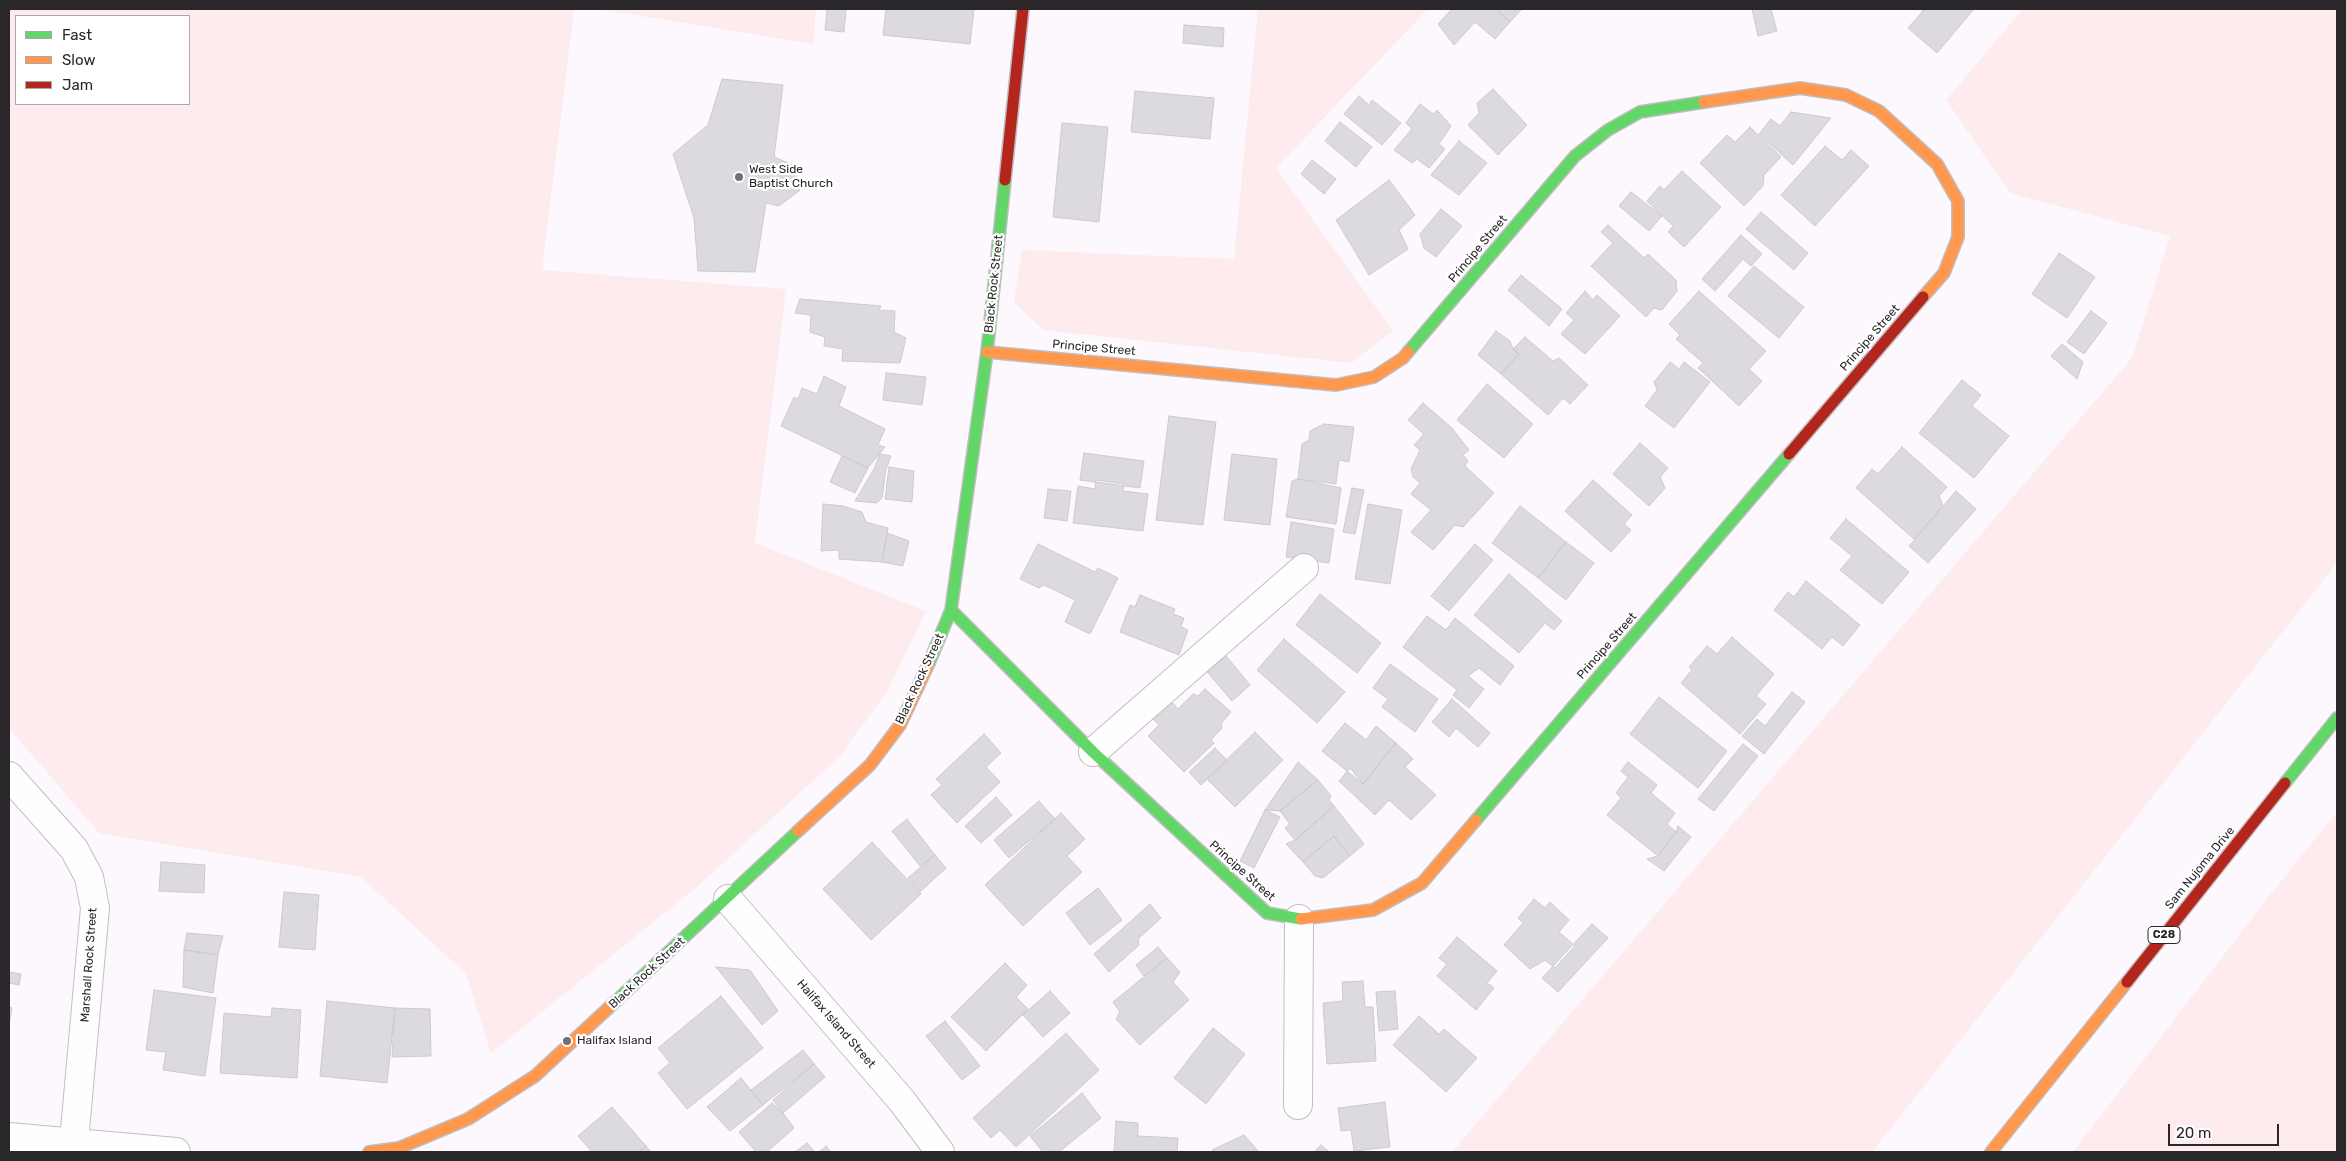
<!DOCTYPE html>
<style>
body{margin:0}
#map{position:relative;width:2346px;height:1161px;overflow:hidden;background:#fcf8fd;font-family:Rubik,sans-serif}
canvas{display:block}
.frame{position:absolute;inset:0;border:10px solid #29272a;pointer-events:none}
.legend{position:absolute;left:15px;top:15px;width:175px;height:90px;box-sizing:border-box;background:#fff;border:1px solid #a9a9aa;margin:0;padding:6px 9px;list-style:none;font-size:15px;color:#29272a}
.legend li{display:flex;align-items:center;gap:10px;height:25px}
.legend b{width:25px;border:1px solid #a9a9aa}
.scale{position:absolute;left:2168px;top:1124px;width:111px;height:22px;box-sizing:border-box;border:2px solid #29272a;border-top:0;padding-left:6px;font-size:15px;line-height:18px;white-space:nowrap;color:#29272a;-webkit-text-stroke:4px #fff;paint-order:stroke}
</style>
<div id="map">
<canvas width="2346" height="1161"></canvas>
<div class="frame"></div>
<ul class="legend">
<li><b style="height:6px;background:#63d668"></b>Fast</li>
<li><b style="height:6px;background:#ff974d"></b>Slow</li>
<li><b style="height:6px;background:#b3261e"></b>Jam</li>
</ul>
<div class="scale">20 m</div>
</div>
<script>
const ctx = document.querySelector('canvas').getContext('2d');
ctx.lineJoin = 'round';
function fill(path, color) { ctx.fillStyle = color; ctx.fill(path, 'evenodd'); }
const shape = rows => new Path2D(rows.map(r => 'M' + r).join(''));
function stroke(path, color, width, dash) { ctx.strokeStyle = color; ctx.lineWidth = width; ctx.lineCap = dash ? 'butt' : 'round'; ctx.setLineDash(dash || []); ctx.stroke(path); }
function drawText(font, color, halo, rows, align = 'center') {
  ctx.font = font + ' Rubik,sans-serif'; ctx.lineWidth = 4.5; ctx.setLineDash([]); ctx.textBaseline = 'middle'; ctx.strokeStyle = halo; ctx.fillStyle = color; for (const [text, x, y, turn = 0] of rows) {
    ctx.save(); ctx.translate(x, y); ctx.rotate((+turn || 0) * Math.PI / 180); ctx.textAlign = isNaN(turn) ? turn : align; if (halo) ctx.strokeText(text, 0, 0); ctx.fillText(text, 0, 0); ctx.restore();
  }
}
const green = shape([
 [9,9,574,9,542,270,786,289,755,543,926,611,887,692,839,757,698,886,491,1053,466,974,361,877,99,833,9,728],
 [189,16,189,104,16,104,16,16],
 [598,9,816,9,813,44],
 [1258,9,1428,9,1276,168,1393,331,1351,363,1043,330,1014,302,1022,250,1234,259],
 [2023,9,2337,9,2337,563,1872,1152,1452,1152,2132,358,2170,236,2010,193,1946,100],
 [2337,812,2337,1152,2073,1152,2269,896]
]);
const building = shape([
 [827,9,846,9,844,32,825,30,827,9],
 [886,9,974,9,970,44,883,35,886,9],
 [1452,9,1496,9,1510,22,1495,39,1475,22,1454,45,1438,24,1452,9],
 [1496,9,1522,9,1510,22,1496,9],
 [1752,9,1771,9,1777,31,1758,36,1752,9],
 [1920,9,1974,9,1937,53,1908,28,1923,11,1920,9],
 [1184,25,1224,28,1223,47,1183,43,1184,25],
 [722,79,783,85,774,157,793,165,800,190,779,206,766,203,755,272,698,271,694,218,673,154,708,125,722,79],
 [1493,89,1527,125,1498,155,1468,125,1479,113,1477,103,1493,89],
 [1135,91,1214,98,1210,139,1131,132,1135,91],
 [1359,96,1369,105,1372,100,1401,123,1382,145,1344,114,1359,96],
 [1420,104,1433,114,1437,110,1451,126,1439,144,1445,149,1429,168,1417,159,1412,163,1394,150,1412,129,1406,123,1420,104],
 [1791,112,1831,118,1793,165,1759,134,1771,119,1780,126,1791,112],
 [1340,122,1372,147,1356,167,1325,141,1340,122],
 [1062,123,1108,127,1099,222,1053,217,1062,123],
 [1750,127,1781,157,1764,175,1763,186,1744,206,1700,163,1727,135,1735,142,1750,127],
 [1459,141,1487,163,1459,195,1431,175,1459,141],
 [1825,146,1842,160,1851,150,1869,166,1815,226,1781,195,1825,146],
 [1312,160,1336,179,1324,194,1301,174,1312,160],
 [1682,171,1721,207,1684,247,1668,232,1673,226,1647,201,1660,186,1664,190,1682,171],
 [1389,180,1415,215,1399,230,1408,249,1369,275,1336,220,1389,180],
 [1631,192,1662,216,1649,231,1619,206,1631,192],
 [1441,209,1462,226,1436,257,1424,248,1420,234,1441,209],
 [1761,212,1808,253,1794,270,1746,229,1761,212],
 [1608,225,1644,258,1648,254,1676,280,1677,291,1662,310,1654,308,1646,317,1591,266,1613,243,1601,232,1608,225],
 [1741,235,1762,254,1751,266,1743,259,1715,291,1702,279,1741,235],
 [2059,253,2095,277,2067,318,2032,294,2059,253],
 [1754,266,1804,307,1779,338,1728,296,1754,266],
 [1521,275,1562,309,1549,326,1508,290,1521,275],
 [1585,291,1593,300,1597,295,1620,316,1585,354,1561,334,1574,320,1566,313,1585,291],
 [1699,291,1766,351,1749,369,1762,381,1739,406,1698,368,1703,363,1676,339,1680,335,1669,324,1699,291],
 [800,299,881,306,879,310,895,311,894,332,906,338,900,363,842,361,843,349,824,346,825,337,810,332,811,315,795,313,800,299],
 [2091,311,2107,323,2084,354,2067,342,2091,311],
 [1496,331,1510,341,1513,349,1519,354,1501,374,1478,355,1496,331],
 [1525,337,1553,361,1559,358,1588,385,1570,404,1563,398,1548,415,1501,374,1519,354,1513,349,1525,337],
 [2062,344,2083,362,2077,379,2051,356,2062,344],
 [1670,362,1679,369,1684,362,1710,382,1674,428,1645,406,1657,390,1654,382,1670,362],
 [886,373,926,377,922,405,883,400,886,373],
 [824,376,846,387,839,406,885,429,878,445,885,447,868,468,781,426,794,397,798,399,802,388,817,394,824,376],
 [1962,380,1981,395,1972,406,2009,436,1974,478,1919,433,1962,380],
 [1487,384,1533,424,1504,458,1457,420,1487,384],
 [1423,403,1452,428,1469,450,1463,455,1468,461,1465,466,1494,493,1463,527,1455,525,1433,550,1411,532,1431,510,1411,494,1420,483,1413,477,1411,469,1420,450,1414,445,1424,434,1408,420,1423,403],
 [1169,416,1216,422,1203,525,1156,520,1169,416],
 [1324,424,1354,427,1349,462,1339,460,1336,484,1298,479,1302,444,1309,440,1310,431,1324,424],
 [1640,443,1668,468,1660,477,1665,488,1649,506,1613,474,1640,443],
 [1902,447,1947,487,1939,496,1943,506,1914,539,1856,488,1872,469,1878,474,1902,447],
 [1084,453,1144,461,1140,488,1080,480,1084,453],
 [880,454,891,456,886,469,882,498,877,503,855,501,874,469,880,454],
 [1232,454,1277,459,1270,525,1224,520,1232,454],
 [842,456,868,468,855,493,830,482,842,456],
 [889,467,914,471,912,502,885,499,889,467],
 [1298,479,1341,488,1336,524,1286,517,1292,481,1298,479],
 [1096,480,1124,484,1123,491,1148,494,1143,531,1073,523,1078,486,1095,489,1096,480],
 [1593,480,1632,515,1624,524,1631,530,1611,552,1565,511,1593,480],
 [1352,488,1364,490,1355,534,1343,532,1352,488],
 [1048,489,1071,491,1067,521,1044,518,1048,489],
 [1956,491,1976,509,1928,563,1909,546,1956,491],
 [823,504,843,506,862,512,866,522,888,528,882,562,839,559,839,550,821,551,823,504],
 [1368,504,1402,510,1390,584,1355,579,1368,504],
 [1520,506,1566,542,1538,578,1492,543,1520,506],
 [1846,519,1909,572,1882,604,1840,570,1852,556,1830,538,1846,519],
 [1291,522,1334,529,1329,563,1286,557,1291,522],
 [887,533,909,541,903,566,882,562,887,533],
 [1566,542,1594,563,1566,600,1538,578,1566,542],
 [1038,544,1095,572,1098,568,1118,578,1090,634,1065,622,1075,600,1044,585,1039,588,1020,579,1038,544],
 [1475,544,1493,560,1449,611,1431,596,1475,544],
 [1509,574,1562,621,1554,630,1545,623,1519,653,1474,615,1509,574],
 [1806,581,1860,625,1843,646,1832,637,1822,649,1774,610,1788,592,1794,597,1806,581],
 [1320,594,1381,643,1357,673,1296,625,1320,594],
 [1140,595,1175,609,1173,614,1184,618,1181,627,1188,630,1179,655,1120,632,1130,605,1135,607,1140,595],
 [1427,616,1446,630,1455,618,1514,666,1500,685,1479,668,1468,676,1484,689,1469,708,1453,695,1457,690,1403,647,1427,616],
 [1732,637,1774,674,1756,696,1766,704,1740,734,1681,683,1692,670,1689,667,1707,646,1717,654,1732,637],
 [1284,639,1345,692,1317,723,1257,670,1284,639],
 [1222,651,1250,685,1232,701,1203,667,1222,651],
 [1390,664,1438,699,1415,732,1382,707,1388,699,1373,688,1390,664],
 [1205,689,1231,712,1221,724,1222,728,1211,740,1214,743,1184,772,1148,736,1159,725,1153,719,1171,701,1178,709,1193,694,1198,696,1205,689],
 [1792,692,1805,702,1764,754,1742,736,1757,719,1765,726,1792,692],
 [1659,697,1727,751,1698,788,1630,734,1659,697],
 [1452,699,1490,733,1478,747,1456,728,1449,737,1432,722,1452,699],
 [1345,723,1366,740,1376,726,1396,743,1363,784,1322,751,1345,723],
 [1255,732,1283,760,1235,807,1207,779,1255,732],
 [984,734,1001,753,986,767,1000,782,957,823,931,795,942,785,936,779,984,734],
 [1396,743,1413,759,1405,767,1436,795,1411,820,1389,800,1375,815,1339,781,1350,768,1363,784,1396,743],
 [1743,744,1758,756,1714,811,1698,799,1743,744],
 [1215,748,1227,760,1201,785,1189,772,1215,748],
 [1298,762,1318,780,1280,811,1265,810,1298,762],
 [1628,762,1657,785,1651,793,1675,813,1667,824,1676,832,1658,856,1607,815,1621,798,1616,793,1628,777,1621,771,1628,762],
 [1318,780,1331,796,1329,800,1334,806,1295,840,1285,828,1290,824,1280,811,1318,780],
 [996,797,1012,815,981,843,965,826,996,797],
 [1039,801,1055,819,1009,858,994,840,1039,801],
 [1334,806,1364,844,1350,856,1334,836,1303,862,1286,844,1295,840,1334,806],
 [1265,810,1280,817,1254,868,1240,861,1265,810],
 [1061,813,1085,839,1067,856,1082,872,1023,926,985,885,1061,813],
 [907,819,935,855,920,866,892,831,907,819],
 [1678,826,1691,837,1664,871,1647,859,1658,856,1676,832,1678,826],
 [1334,836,1350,856,1323,878,1315,876,1303,862,1334,836],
 [872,842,921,894,871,940,823,889,872,842],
 [935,855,946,868,920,892,908,878,935,855],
 [161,862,205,865,204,893,159,891,161,862],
 [1098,888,1122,920,1090,945,1066,913,1098,888],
 [284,892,319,895,315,950,279,947,284,892],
 [1534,899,1545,908,1550,902,1569,920,1559,932,1575,946,1555,968,1545,960,1530,969,1504,945,1523,923,1518,918,1534,899],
 [1150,904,1161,918,1138,939,1139,945,1109,972,1094,954,1150,904],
 [1592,924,1608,938,1558,992,1542,978,1592,924],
 [187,933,223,936,218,955,184,950,187,933],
 [1457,937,1497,971,1487,983,1494,988,1476,1010,1437,976,1447,964,1439,958,1457,937],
 [1158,947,1167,958,1144,976,1136,965,1158,947],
 [184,950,218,955,213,993,183,987,184,950],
 [1167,958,1180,972,1173,982,1189,1000,1140,1045,1116,1019,1120,1012,1113,1002,1167,958],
 [1005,963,1027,985,1016,997,1028,1009,986,1051,951,1017,1005,963],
 [716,967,750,970,778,1011,762,1025,716,967],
 [9,972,21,974,19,985,9,983,9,972],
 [1363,981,1365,1007,1373,1007,1376,1061,1327,1064,1323,1003,1343,1001,1342,982,1363,981],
 [154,990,216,998,205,1076,163,1070,166,1052,146,1050,154,990],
 [1050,991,1070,1013,1043,1037,1023,1015,1050,991],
 [1395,991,1398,1029,1379,1031,1376,992,1395,991],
 [721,996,763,1048,687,1109,658,1073,670,1063,658,1048,721,996],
 [327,1001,395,1008,387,1083,320,1076,327,1001],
 [9,1007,12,1008,9,1025,9,1007],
 [272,1008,301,1010,297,1078,220,1073,224,1013,271,1017,272,1008],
 [395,1008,430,1009,431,1056,392,1057,395,1008],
 [1419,1016,1439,1034,1444,1029,1477,1058,1446,1092,1393,1045,1419,1016],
 [945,1021,980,1066,962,1080,926,1036,945,1021],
 [1213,1028,1245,1054,1206,1104,1174,1078,1213,1028],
 [1066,1033,1099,1070,1016,1147,1000,1130,991,1138,973,1118,1066,1033],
 [803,1050,814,1064,763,1105,751,1090,803,1050],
 [814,1064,825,1077,783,1113,773,1100,814,1064],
 [741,1078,763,1105,730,1131,707,1107,741,1078],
 [1082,1093,1101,1118,1059,1152,1043,1152,1030,1136,1082,1093],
 [1385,1102,1390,1147,1354,1151,1351,1130,1341,1131,1338,1108,1385,1102],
 [772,1103,783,1113,794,1128,767,1152,756,1152,739,1132,772,1103],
 [612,1107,646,1146,639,1152,592,1152,578,1136,612,1107],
 [1116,1121,1138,1123,1138,1136,1178,1138,1177,1152,1114,1152,1116,1121],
 [1244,1135,1259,1152,1214,1152,1212,1150,1244,1135],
 [807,1143,815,1152,795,1152,807,1143],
 [1321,1145,1329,1152,1314,1152,1321,1145],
 [646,1146,651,1152,639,1152,646,1146],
 [826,1146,831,1152,819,1152,826,1146]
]);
const street = shape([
 [1093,752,1304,568],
 [9,776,74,849,89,877,95,908,73,1152],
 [728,899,902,1101,940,1152],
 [1298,1105,1299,919],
 [9,1137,176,1152]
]);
const fast = shape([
 [1408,352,1575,156,1608,130,1640,112,1704,102],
 [951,610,1093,752,1267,913,1301,919],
 [929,663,951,610,987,352,1005,180],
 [2285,783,2337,718],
 [1476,820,1789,454],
 [616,1001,798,831]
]);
const slow = shape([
 [1704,102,1800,88,1846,95,1879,111,1937,164,1958,201,1958,237,1944,273,1923,297],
 [987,352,1336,385,1374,377,1403,358,1408,352],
 [798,831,870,765,900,725,929,663],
 [1301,919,1373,910,1422,883,1476,820],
 [369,1152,399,1148,468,1119,535,1076,616,1001],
 [1991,1152,2127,982]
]);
const jam = shape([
 [1005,180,1023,9],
 [1789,454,1923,297],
 [2127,982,2285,783]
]);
const markers = [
 [739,177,5,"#737074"],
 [567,1041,5,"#737074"]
];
const shields = [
 [2164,935,32]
];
const shieldNames = [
 ["C28",2164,935]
];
const poiNames = [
 ["West Side",749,170],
 ["Baptist Church",749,184],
 ["Halifax Island",577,1041]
];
const streetNames = [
 ["Principe Street",1478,249,-50],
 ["Black Rock Street",994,284,-84],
 ["Principe Street",1870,338,-49],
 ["Principe Street",1094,348,5],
 ["Principe Street",1607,646,-49],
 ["Black Rock Street",920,679,-65],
 ["Sam Nujoma Drive",2200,868,-51],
 ["Principe Street",1242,871,42],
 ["Marshall Rock Street",89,965,-86],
 ["Black Rock Street",647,973,-43],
 ["Halifax Island Street",836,1024,49]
];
fill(green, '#feebed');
fill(building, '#dcdade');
stroke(building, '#cccace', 1);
stroke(street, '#c1bec2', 30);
stroke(fast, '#c1bec2', 14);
stroke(slow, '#c1bec2', 14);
stroke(jam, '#c1bec2', 14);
stroke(street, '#fffeff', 28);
stroke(fast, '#63d668', 11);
stroke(slow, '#ff974d', 11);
stroke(jam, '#b3261e', 11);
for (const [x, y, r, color] of markers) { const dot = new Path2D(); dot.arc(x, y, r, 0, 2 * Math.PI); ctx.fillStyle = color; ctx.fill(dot); stroke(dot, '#fff', 2); }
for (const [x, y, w] of shields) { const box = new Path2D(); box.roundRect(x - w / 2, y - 8.5, w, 17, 4); ctx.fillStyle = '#fff'; ctx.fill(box); stroke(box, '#29272a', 1); }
drawText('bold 11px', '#29272a', null, shieldNames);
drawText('12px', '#29272a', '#fff', poiNames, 'left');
drawText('12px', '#29272a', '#fff', streetNames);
</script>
